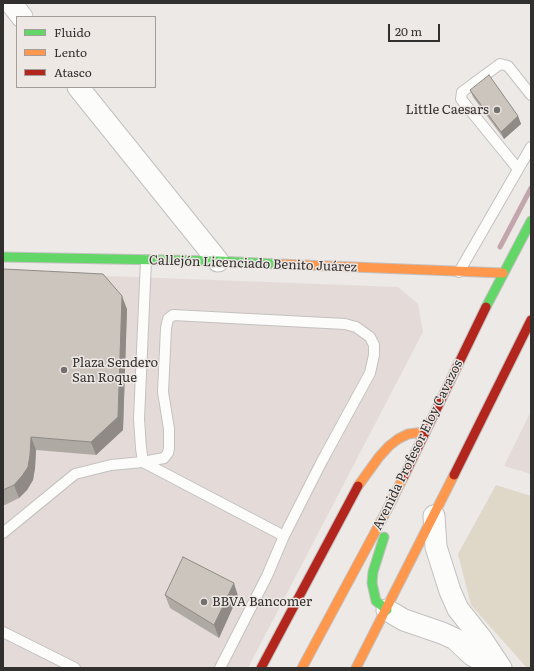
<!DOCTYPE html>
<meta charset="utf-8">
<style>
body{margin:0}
#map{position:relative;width:534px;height:671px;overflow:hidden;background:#ece9e7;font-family:Literata,serif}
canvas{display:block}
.frame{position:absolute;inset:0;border:4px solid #32302f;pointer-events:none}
.legend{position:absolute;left:16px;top:16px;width:140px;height:72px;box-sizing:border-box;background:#eee8e5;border:1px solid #a39e9c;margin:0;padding:5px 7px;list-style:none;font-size:12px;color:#32302f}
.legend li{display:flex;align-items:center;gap:8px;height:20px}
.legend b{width:20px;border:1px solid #a39e9c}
.scale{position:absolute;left:388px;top:24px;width:52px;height:18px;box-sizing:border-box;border:2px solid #32302f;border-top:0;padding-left:5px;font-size:12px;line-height:14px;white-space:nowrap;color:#32302f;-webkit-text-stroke:3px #eee8e5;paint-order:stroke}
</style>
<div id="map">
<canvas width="534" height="671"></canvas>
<div class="frame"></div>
<ul class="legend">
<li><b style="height:5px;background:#63d668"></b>Fluido</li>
<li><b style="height:5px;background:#ff974d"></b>Lento</li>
<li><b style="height:5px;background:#b3261e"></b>Atasco</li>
</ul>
<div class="scale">20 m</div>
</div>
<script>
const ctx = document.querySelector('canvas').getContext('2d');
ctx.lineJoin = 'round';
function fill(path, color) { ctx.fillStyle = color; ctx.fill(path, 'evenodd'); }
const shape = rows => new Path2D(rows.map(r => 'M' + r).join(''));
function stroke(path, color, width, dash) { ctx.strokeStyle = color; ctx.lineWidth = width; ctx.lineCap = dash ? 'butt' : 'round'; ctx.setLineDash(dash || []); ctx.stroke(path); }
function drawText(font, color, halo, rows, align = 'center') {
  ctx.font = font + ' Literata,serif'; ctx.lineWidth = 3; ctx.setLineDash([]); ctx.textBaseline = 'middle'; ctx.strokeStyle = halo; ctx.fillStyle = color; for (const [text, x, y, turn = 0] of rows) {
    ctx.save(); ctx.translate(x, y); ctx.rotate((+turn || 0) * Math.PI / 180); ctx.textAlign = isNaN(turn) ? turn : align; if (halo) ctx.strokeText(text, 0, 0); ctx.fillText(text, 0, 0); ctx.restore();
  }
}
const built = shape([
 [3,272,398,287,418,304,423,332,248,668,3,668],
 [531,411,531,474,504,466]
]);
const green = shape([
 [496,485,531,496,531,668,527,668,471,605,458,554]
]);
const stream = shape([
 [500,247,531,188]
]);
const lane = shape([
 [518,169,461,99,462,92,500,64,508,66,531,95],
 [459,272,531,147],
 [143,462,164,458,168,453,169,448,169,429,163,392,166,328,168,319,173,315,345,324,356,327,370,337,374,345,374,355,370,373,322,461,284,536,267,576,220,668],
 [143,462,284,536],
 [3,533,75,474,111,465,143,462,141,448,139,419,146,260],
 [3,632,75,668]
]);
const street = shape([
 [11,3,22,17],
 [78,87,218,261],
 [434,516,436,547,450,591,458,609,481,638,501,668],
 [387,610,404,620,442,633,455,639,472,655,494,668]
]);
const fast = shape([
 [3,257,218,261,278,264],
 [486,307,531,221],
 [384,537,373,572,372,583,376,601,387,610]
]);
const slow = shape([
 [278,264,503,273],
 [358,486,379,457,389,446,398,439,408,434,424,432],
 [302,668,388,508,404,476],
 [356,668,454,475]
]);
const jam = shape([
 [454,475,531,320],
 [404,476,486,307],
 [261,668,358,486]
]);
const wall = shape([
 [470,90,518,116,521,124,504,139,473,97],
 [3,269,127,309,123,430,96,455,36,450,35,468,33,480,27,490,19,498,5,505,3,505],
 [165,595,238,596,219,638,170,608]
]);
const shadedWall = shape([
 [518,116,521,124,504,139,501,132],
 [122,296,127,309,123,430,96,455,91,442],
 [31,437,36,450,35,468,33,480,27,490,19,498,14,485],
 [234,583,238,596,219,638,214,625]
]);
const building = shape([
 [489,75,518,116,501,132,470,90,489,75],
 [3,269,103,274,122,296,118,417,91,442,31,437,30,455,28,467,22,476,14,485,3,490,3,269],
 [183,557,234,583,214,625,165,595,183,557]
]);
const markers = [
 [497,110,4,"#73716f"],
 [64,370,4,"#73716f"],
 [204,602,4,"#73716f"]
];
const poiNames = [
 ["Little Caesars",489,110,"right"],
 ["Plaza Sendero",72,363],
 ["San Roque",72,378],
 ["BBVA Bancomer",212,602]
];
const streetNames = [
 ["Callejón Licenciado Benito Juárez",253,264,2],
 ["Avenida Profesor Eloy Cavazos",418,445,-64]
];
fill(built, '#e4dbd8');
fill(green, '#dfd7c8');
stroke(stream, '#c3a6ad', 5);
stroke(lane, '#c3c1bf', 12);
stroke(street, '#c3c1bf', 23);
stroke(fast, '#c3c1bf', 11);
stroke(slow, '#c3c1bf', 11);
stroke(jam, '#c3c1bf', 11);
stroke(lane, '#fcfcfb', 10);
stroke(street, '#fcfcfb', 21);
stroke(fast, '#63d668', 9);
stroke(slow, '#ff974d', 9);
stroke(jam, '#b3261e', 9);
fill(wall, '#afa9a3');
fill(shadedWall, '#8f8a85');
fill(building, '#ccc5be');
stroke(building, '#8f8a85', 1);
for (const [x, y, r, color] of markers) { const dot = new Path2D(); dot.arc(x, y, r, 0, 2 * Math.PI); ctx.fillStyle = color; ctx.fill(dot); stroke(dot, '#eee8e5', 1.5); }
drawText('13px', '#32302f', '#eee8e5', poiNames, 'left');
drawText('13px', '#32302f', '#eee8e5', streetNames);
</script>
